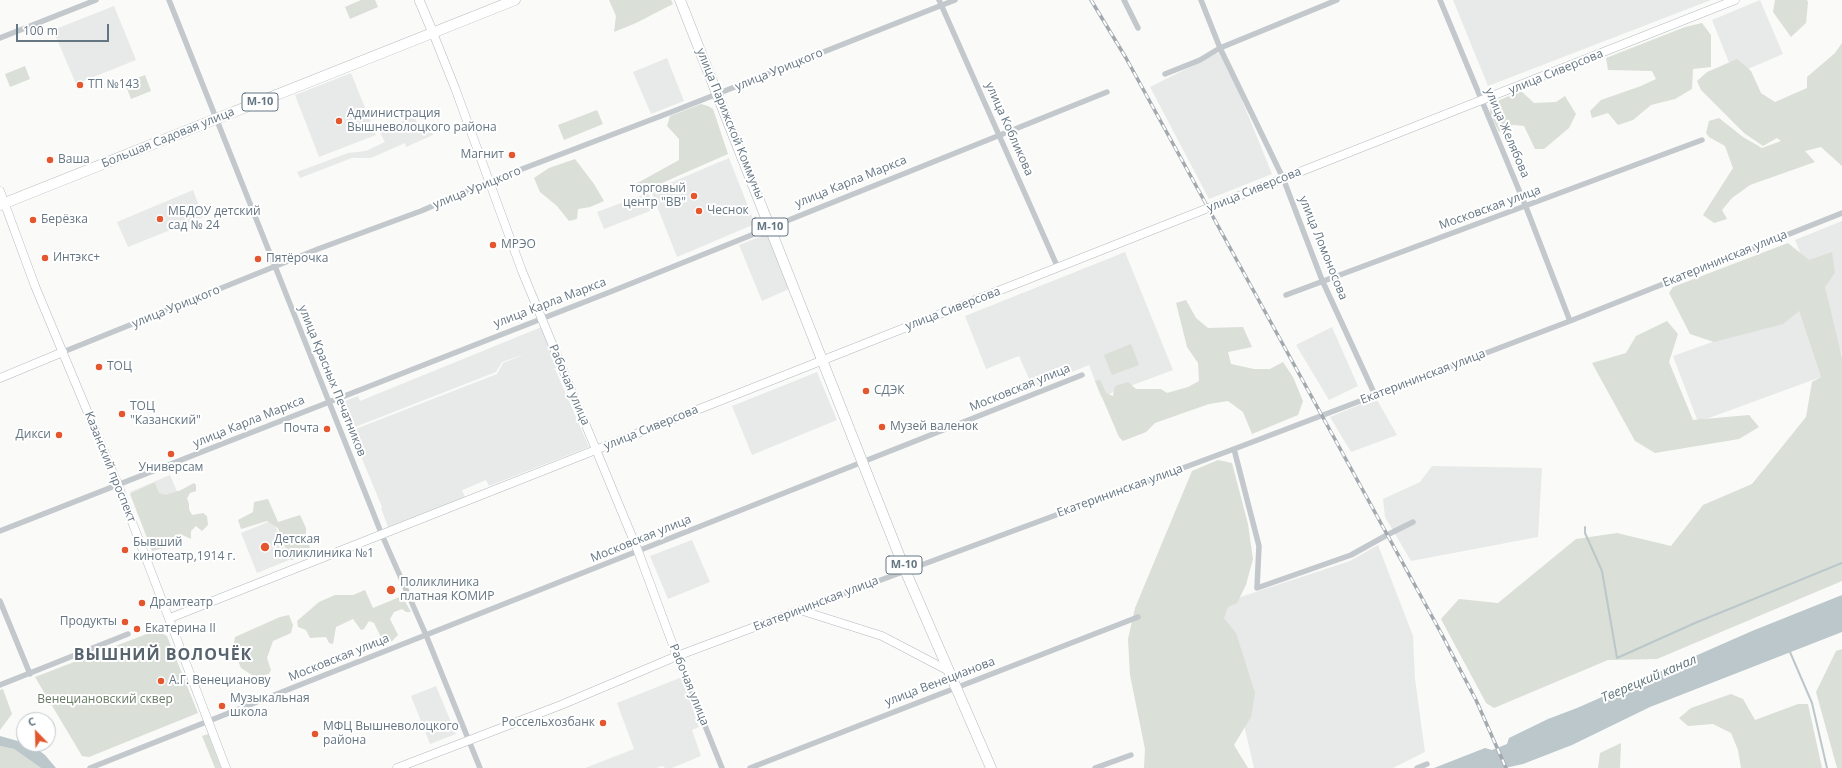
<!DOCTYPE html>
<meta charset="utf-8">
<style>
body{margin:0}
#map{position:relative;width:1842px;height:768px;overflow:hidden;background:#fafaf8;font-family:"Open Sans",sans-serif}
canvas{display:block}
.north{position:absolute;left:16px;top:712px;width:40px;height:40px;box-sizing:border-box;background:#fff;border:1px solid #c1c8cd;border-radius:50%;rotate:337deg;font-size:11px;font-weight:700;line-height:16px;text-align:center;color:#657683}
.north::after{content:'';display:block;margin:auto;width:14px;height:18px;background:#e4572e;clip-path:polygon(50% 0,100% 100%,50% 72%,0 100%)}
.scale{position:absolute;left:16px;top:24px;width:93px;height:18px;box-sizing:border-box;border:2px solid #657683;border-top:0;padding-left:5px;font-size:12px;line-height:14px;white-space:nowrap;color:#657683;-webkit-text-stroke:3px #fff;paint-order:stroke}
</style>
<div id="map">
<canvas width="1842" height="768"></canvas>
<div class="north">С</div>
<div class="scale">100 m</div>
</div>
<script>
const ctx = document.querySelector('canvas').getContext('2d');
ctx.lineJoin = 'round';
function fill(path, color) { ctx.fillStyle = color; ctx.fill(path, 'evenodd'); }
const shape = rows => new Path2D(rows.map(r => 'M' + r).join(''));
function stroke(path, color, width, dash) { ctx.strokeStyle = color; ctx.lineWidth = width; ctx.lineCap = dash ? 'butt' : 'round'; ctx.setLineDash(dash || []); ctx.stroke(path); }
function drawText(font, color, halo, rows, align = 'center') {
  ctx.font = font + ' "Open Sans",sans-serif'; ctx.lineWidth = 4; ctx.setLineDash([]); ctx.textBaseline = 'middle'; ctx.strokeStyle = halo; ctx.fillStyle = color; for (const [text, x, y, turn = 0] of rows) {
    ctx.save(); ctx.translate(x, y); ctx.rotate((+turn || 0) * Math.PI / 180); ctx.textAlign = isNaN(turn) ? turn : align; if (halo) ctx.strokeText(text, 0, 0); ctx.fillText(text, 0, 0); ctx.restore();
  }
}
const built = shape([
 [1453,0,1711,0,1488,86],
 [1760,0,1783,54,1734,75,1712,20],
 [114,6,136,60,76,84,53,30],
 [1222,51,1272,174,1209,199,1150,87],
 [667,58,684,101,651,114,633,72],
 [351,73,376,135,319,157,295,95],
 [411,108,420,130,430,127,433,135,406,147,405,143,371,158,352,158,300,178,297,172,348,153,366,151,385,142,379,131,405,120,402,113],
 [729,158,755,224,677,257,651,191],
 [193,190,203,217,128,247,117,222],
 [648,193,655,209,604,229,597,212],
 [1842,221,1842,355,1795,240],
 [767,234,789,289,762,301,739,245],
 [1125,252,1173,370,1101,397,1089,365,1033,388,1019,356,986,369,965,316],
 [1799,311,1821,377,1698,422,1673,356],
 [544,326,560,366,551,370,555,369,589,447,489,486,486,480,465,489,462,490,465,497,388,527,381,508,382,507,353,437,356,435,353,430,497,374,503,363,525,354,502,362,496,372,350,429,340,403,358,396,360,401],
 [1332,327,1358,386,1329,400,1296,345],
 [817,372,837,420,752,455,732,406],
 [1376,398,1397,435,1351,452,1330,417],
 [1432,466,1542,468,1538,537,1411,561,1385,517,1383,499,1420,482],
 [170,475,179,496,152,545,130,492],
 [273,520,289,560,257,573,241,533],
 [692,540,710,582,668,599,650,556],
 [1378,545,1413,636,1415,679,1425,752,1393,768,1254,768,1216,605,1350,561],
 [682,677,699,727,692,730,701,756,672,768,665,768,663,766,656,768,585,768,634,749,617,703],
 [436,686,456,734,430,744,411,696]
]);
const green = shape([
 [361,0,375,0,378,7,350,19,345,7],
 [609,0,671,0,673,4,636,23,614,32,616,16],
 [1775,0,1807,0,1808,2,1806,23,1791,37,1773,12],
 [1702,23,1711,35,1711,67,1693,69,1692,89,1675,99,1651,105,1633,120,1618,125,1608,113,1592,118,1590,111,1601,100,1641,86,1656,79,1652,71,1608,70,1606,58,1685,27],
 [1842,43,1842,166,1821,147,1805,151,1815,162,1750,185,1732,198,1722,210,1727,219,1714,223,1703,215,1733,168,1725,146,1709,137,1706,133,1709,121,1719,118,1743,137,1762,148,1781,141,1777,138,1763,146,1744,133,1701,90,1697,81,1707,72,1737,59,1751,71,1761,93,1775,102,1807,88,1807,77,1835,53],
 [25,66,30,79,10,87,5,74],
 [145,75,151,91,131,99,125,83],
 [1521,91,1534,103,1556,102,1565,96,1576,114,1569,128,1544,149,1535,149,1524,126,1514,125,1504,127,1504,130,1499,132,1490,115,1490,104],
 [701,104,708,106,713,109,728,154,655,186,632,186,679,160,679,139,667,126,670,116],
 [597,110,603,124,564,140,558,125],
 [575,159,594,184,604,201,590,207,578,209,577,219,569,221,557,206,540,192,534,178,549,168],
 [1788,243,1809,260,1832,252,1835,273,1825,287,1842,358,1842,581,1657,659,1608,660,1494,708,1486,703,1441,619,1459,599,1498,603,1576,539,1617,533,1671,546,1703,505,1752,484,1806,417,1812,382,1821,377,1799,311,1783,324,1714,342,1690,334,1669,293,1673,287],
 [1186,300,1196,318,1208,328,1243,327,1252,347,1228,352,1231,364,1254,369,1270,369,1283,362,1293,377,1303,401,1298,415,1252,434,1243,412,1228,401,1209,404,1155,423,1146,432,1123,441,1119,437,1095,381,1100,380,1106,393,1113,396,1115,386,1128,382,1136,389,1161,389,1167,393,1188,387,1199,381,1198,363,1187,347,1176,303],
 [1667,321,1678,334,1669,362,1693,420,1749,415,1759,427,1739,439,1655,453,1635,441,1592,363,1626,353,1636,336],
 [1131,344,1139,365,1112,375,1104,355],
 [1218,460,1232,463,1248,524,1253,559,1246,585,1237,603,1228,607,1224,618,1236,633,1255,693,1251,717,1234,745,1248,768,1144,768,1145,749,1130,675,1128,639,1135,608,1192,471],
 [153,483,155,483,159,493,166,495,181,490,194,483,196,485,196,491,190,493,187,498,189,504,189,509,192,515,203,513,207,516,208,525,202,531,196,526,191,531,191,539,180,534,174,537,168,547,152,551,130,494],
 [268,499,278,522,300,515,306,528,306,537,311,550,306,554,292,560,289,559,278,528,267,521,241,529,238,520,253,512,254,502],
 [365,590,373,608,402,596,411,612,406,612,402,609,394,612,390,619,398,635,392,641,384,643,374,623,369,621,364,629,361,630,353,619,336,627,333,644,329,643,326,637,310,638,306,630,298,627,297,621,319,602,335,595,353,595],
 [289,615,293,625,291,633,273,641,267,658,271,670,269,674,255,677,241,668,233,649,235,637,280,617],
 [157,630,167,636,198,713,89,757,82,756,35,677],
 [1842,649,1842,768,1837,768,1816,692,1836,651],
 [3,689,12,714,0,730,0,690],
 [1731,694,1743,699,1755,720,1798,704,1808,704,1822,768,1741,768,1738,750,1731,733,1713,724,1688,726,1679,718,1691,708],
 [208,734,221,768,215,768,202,736],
 [1621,743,1620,768,1598,768,1600,753],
 [0,746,14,749,41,768,0,768]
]);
const water = shape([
 [1842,595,1842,632,1650,707,1572,745,1523,764,1505,768,1434,768,1485,748,1492,750,1507,744,1509,738,1548,719,1577,708,1752,631],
 [0,736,32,745,45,755,56,768,41,768,14,749,0,746]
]);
const stream = shape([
 [1585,527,1585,533,1602,571,1617,658,1695,623,1842,563],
 [1790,652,1812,703,1827,768]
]);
const street = shape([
 [169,0,382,535,426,635,480,768],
 [939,0,1058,268],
 [1124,0,1138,28],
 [1201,0,1220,48,1283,178,1322,280,1375,395],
 [1440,0,1526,207,1570,321],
 [0,38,96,0],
 [1165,74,1200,60,1220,48,1337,0],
 [1286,295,1702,140],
 [63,352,318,249,421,211,488,182,674,111,955,0],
 [1234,449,1259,546,1257,588,1351,555,1387,535,1413,522],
 [0,531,610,292,1107,92],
 [0,601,30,674],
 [800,610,1234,449,1570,321,1842,213],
 [677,656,722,768],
 [0,685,128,634],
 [90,768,1082,375],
 [750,768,1138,617],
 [1095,768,1131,755],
 [1417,768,1427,764]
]);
const secondary = shape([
 [433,33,455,88,522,271,638,551,677,656],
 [0,191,35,286,118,485,226,768],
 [0,378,63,352],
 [170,618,1735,0],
 [397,768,561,705,677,656,800,610,882,636,947,670]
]);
const primary = shape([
 [419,0,433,33]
]);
const highway = shape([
 [680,0,905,570,991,768],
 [0,205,515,0]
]);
const rail = shape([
 [1091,0,1126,58,1440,631,1476,700,1506,768]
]);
const markers = [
 [80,85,4,"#e4572e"],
 [339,121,4,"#e4572e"],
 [512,155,4,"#e4572e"],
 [50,160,4,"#e4572e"],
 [694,196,4,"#e4572e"],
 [699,211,4,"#e4572e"],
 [160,219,4,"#e4572e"],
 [33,220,4,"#e4572e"],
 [493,245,4,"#e4572e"],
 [45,258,4,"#e4572e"],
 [258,259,4,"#e4572e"],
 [99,367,4,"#e4572e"],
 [866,391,4,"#e4572e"],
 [122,414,4,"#e4572e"],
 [882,427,4,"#e4572e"],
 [327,429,4,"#e4572e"],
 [59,435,4,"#e4572e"],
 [171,454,4,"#e4572e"],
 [265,547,5,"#e4572e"],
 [125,550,4,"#e4572e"],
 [391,590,5,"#e4572e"],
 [142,603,4,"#e4572e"],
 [125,622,4,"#e4572e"],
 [137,629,4,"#e4572e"],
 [161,681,4,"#e4572e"],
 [222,706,4,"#e4572e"],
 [603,723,4,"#e4572e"],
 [315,734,4,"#e4572e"]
];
const shields = [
 [260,102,36],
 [770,227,36],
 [904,565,36]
];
const shieldNames = [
 ["М-10",260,102],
 ["М-10",770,227],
 ["М-10",904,565]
];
const streetNames = [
 ["улица Урицкого",779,70,-22],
 ["улица Сиверсова",1556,72,-22],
 ["улица Парижской Коммуны",730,124,68],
 ["улица Кобликова",1009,129,66],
 ["улица Желябова",1507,133,67],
 ["Большая Садовая улица",168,138,-22],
 ["улица Карла Маркса",851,182,-22],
 ["улица Урицкого",477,188,-22],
 ["улица Сиверсова",1254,190,-22],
 ["Московская улица",1490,208,-20],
 ["улица Ломоносова",1323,248,68],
 ["Екатерининская улица",1725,259,-22],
 ["улица Карла Маркса",550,303,-21],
 ["улица Урицкого",176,307,-22],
 ["улица Сиверсова",953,309,-21],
 ["Екатерининская улица",1423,377,-21],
 ["улица Красных Печатников",332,381,68],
 ["Рабочая улица",569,385,67],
 ["Московская улица",1020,388,-22],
 ["улица Карла Маркса",249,422,-22],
 ["улица Сиверсова",651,428,-22],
 ["Казанский проспект",110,467,68],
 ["Екатерининская улица",1120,491,-20],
 ["Московская улица",641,539,-22],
 ["Екатерининская улица",816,604,-21],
 ["Московская улица",339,658,-22],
 ["улица Венецианова",940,682,-21],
 ["Рабочая улица",689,685,68]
];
const poiNames = [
 ["ТП №143",88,85],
 ["Администрация",347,114],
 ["Вышневолоцкого района",347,128],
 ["Магнит",504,155,"right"],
 ["Ваша",58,160],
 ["торговый",686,189,"right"],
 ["центр \"ВВ\"",686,203,"right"],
 ["Чеснок",707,211],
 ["МБДОУ детский",168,212],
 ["сад № 24",168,226],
 ["Берёзка",41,220],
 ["МРЭО",501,245],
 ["Интэкс+",53,258],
 ["Пятёрочка",266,259],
 ["ТОЦ",107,367],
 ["СДЭК",874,391],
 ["ТОЦ",130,407],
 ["\"Казанский\"",130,421],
 ["Музей валенок",890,427],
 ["Почта",319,429,"right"],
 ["Дикси",51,435,"right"],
 ["Универсам",171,468,"center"],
 ["Детская",274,540],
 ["поликлиника №1",274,554],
 ["Бывший",133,543],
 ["кинотеатр,1914 г.",133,557],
 ["Поликлиника",400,583],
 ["платная КОМИР",400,597],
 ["Драмтеатр",150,603],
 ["Продукты",117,622,"right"],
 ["Екатерина II",145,629],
 ["А.Г. Венецианову",169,681],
 ["Музыкальная",230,699],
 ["школа",230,713],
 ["Россельхозбанк",595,723,"right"],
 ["МФЦ Вышневолоцкого",323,727],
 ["района",323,741]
];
const parkNames = [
 ["Венециановский сквер",105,700]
];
const waterNames = [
 ["Тверецкий канал",1649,679,-23]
];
const districtNames = [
 ["ВЫШНИЙ ВОЛОЧЁК",163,655]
];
fill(built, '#e8e9e9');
fill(green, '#dadfd7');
fill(water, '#bbc7cb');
stroke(stream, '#bbc7cb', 2);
stroke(secondary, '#b3babf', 9);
stroke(primary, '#b5babe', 10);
stroke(highway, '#b4b9bd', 11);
stroke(street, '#c3c8cc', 5.5);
stroke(secondary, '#fff', 8);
stroke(primary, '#fff', 9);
stroke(highway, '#fff', 10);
stroke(rail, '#a2aab0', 3.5);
stroke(rail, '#fff', 2, [6]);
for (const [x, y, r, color] of markers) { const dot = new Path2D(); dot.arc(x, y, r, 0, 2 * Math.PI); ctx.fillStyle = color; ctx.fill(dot); stroke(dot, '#fff', 1.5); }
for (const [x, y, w] of shields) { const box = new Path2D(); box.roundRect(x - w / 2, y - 9, w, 18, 3); ctx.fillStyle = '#fff'; ctx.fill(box); stroke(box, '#657683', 1); }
drawText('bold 11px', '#657683', null, shieldNames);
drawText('12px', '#657683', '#fff', streetNames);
drawText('12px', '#657683', '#fff', poiNames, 'left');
drawText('12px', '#687a64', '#fff', parkNames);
drawText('italic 13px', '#60757c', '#fff', waterNames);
ctx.letterSpacing = '1px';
drawText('bold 16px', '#57646e', '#fff', districtNames);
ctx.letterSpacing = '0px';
</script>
